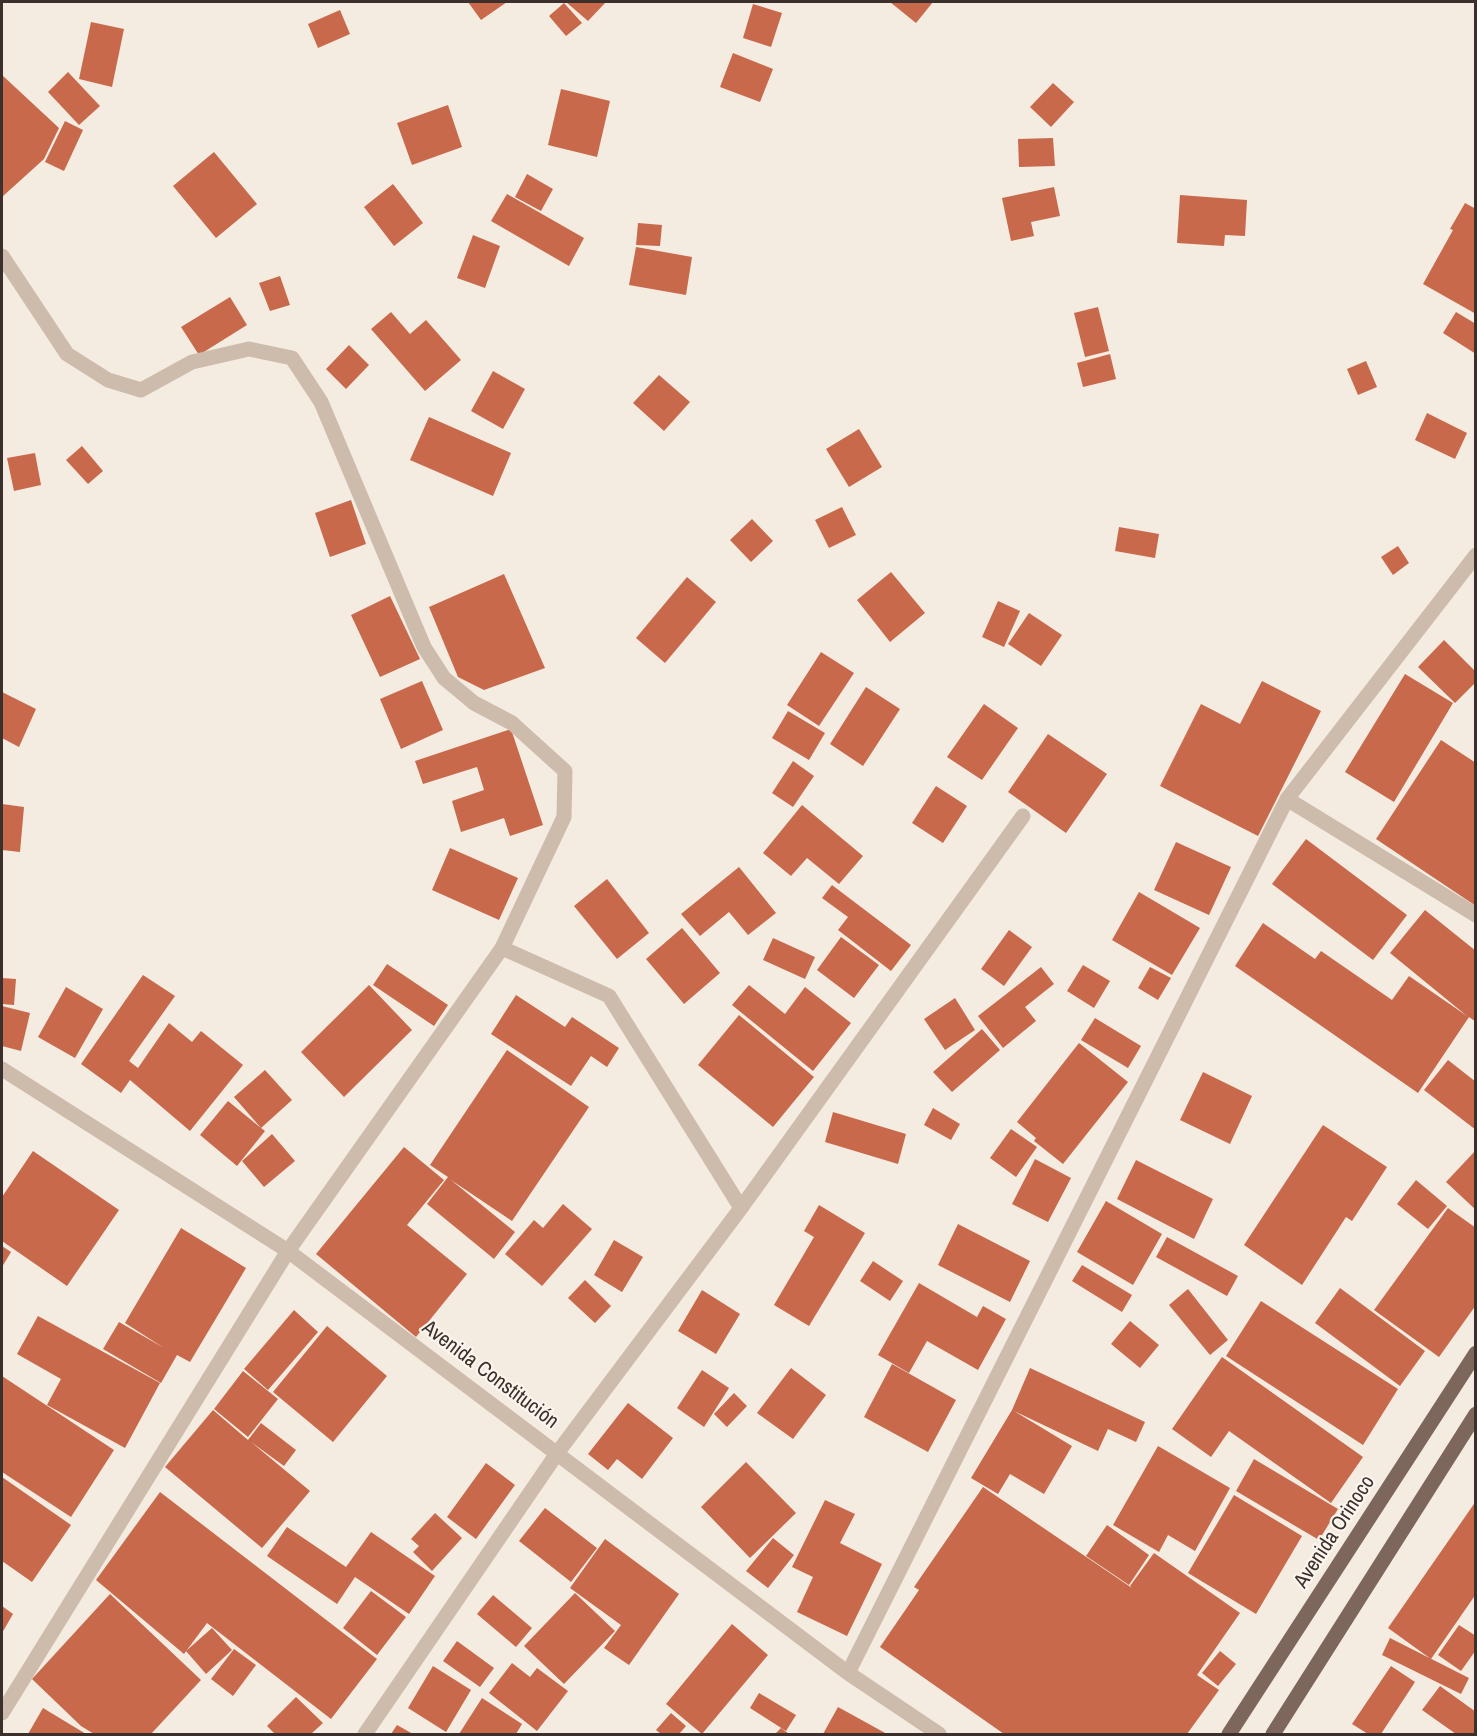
<!DOCTYPE html>
<meta charset="utf-8">
<style>
body{margin:0}
#map{position:relative;width:1477px;height:1736px;overflow:hidden;background:#f4ebe1;font-family:"Archivo Narrow",sans-serif}
canvas{display:block}
.frame{position:absolute;inset:0;border:3px solid #3b302b;pointer-events:none}
</style>
<div id="map">
<canvas width="1477" height="1736"></canvas>
<div class="frame"></div>
</div>
<script>
const ctx = document.querySelector('canvas').getContext('2d');
ctx.lineJoin = 'round';
function fill(path, color) { ctx.fillStyle = color; ctx.fill(path, 'evenodd'); }
const shape = rows => new Path2D(rows.map(r => 'M' + r).join(''));
function stroke(path, color, width, dash) { ctx.strokeStyle = color; ctx.lineWidth = width; ctx.lineCap = dash ? 'butt' : 'round'; ctx.setLineDash(dash || []); ctx.stroke(path); }
function drawText(font, color, halo, rows, align = 'center') {
  ctx.font = font + ' "Archivo Narrow",sans-serif'; ctx.lineWidth = 4.5; ctx.setLineDash([]); ctx.textBaseline = 'middle'; ctx.strokeStyle = halo; ctx.fillStyle = color; for (const [text, x, y, turn = 0] of rows) {
    ctx.save(); ctx.translate(x, y); ctx.rotate((+turn || 0) * Math.PI / 180); ctx.textAlign = isNaN(turn) ? turn : align; if (halo) ctx.strokeText(text, 0, 0); ctx.fillText(text, 0, 0); ctx.restore();
  }
}
const building = shape([
 [468,2,507,2,481,20],
 [566,2,606,2,588,21],
 [890,2,933,2,916,23],
 [564,3,582,23,566,36,549,16],
 [753,4,782,13,771,47,743,38],
 [340,10,350,34,318,48,308,24],
 [91,22,124,29,112,87,79,79],
 [733,53,773,69,760,102,720,87],
 [68,72,100,106,79,125,48,92],
 [2,75,59,128,44,159,2,197],
 [1053,83,1074,102,1051,127,1030,107],
 [561,89,610,101,597,157,548,145],
 [448,105,462,147,412,165,397,123],
 [65,121,83,130,64,171,45,162],
 [1053,138,1055,166,1019,167,1018,139],
 [214,152,257,204,216,238,173,186],
 [527,174,553,189,541,211,515,197],
 [393,184,423,223,394,246,364,207],
 [1054,187,1060,216,1031,222,1034,236,1011,241,1002,198],
 [507,194,584,238,569,266,491,221],
 [1180,195,1247,200,1245,236,1225,235,1224,246,1177,243],
 [1465,203,1476,209,1476,314,1423,284,1453,230,1450,229],
 [638,223,662,225,660,246,636,245],
 [473,235,500,246,485,288,457,278],
 [636,247,692,257,686,295,629,285],
 [280,276,290,305,270,311,259,283],
 [230,297,247,325,199,355,181,327],
 [1098,307,1109,351,1085,357,1074,313],
 [391,312,410,334,426,320,461,360,425,391,371,329],
 [1456,312,1476,324,1476,354,1443,333],
 [349,345,369,365,346,389,326,369],
 [1110,354,1116,379,1083,387,1077,363],
 [1366,361,1377,387,1358,395,1347,369],
 [493,371,525,389,503,429,471,411],
 [659,375,690,402,664,431,633,403],
 [1427,413,1467,433,1455,459,1415,440],
 [429,417,511,453,493,496,410,460],
 [859,429,882,467,849,487,826,449],
 [82,446,103,471,88,484,66,460],
 [35,453,41,485,14,491,7,458],
 [351,500,366,544,330,557,315,513],
 [842,507,856,535,829,548,815,520],
 [752,519,773,541,751,562,730,540],
 [1119,527,1159,534,1155,558,1115,551],
 [1398,546,1409,563,1393,575,1381,557],
 [891,572,925,613,890,642,857,600],
 [504,574,545,668,484,690,458,677,429,607],
 [687,577,716,602,665,663,636,638],
 [390,596,420,659,380,677,351,615],
 [998,601,1020,611,1004,647,982,637],
 [1029,613,1062,635,1041,666,1008,644],
 [1444,640,1476,672,1476,682,1455,703,1418,667],
 [821,652,854,673,819,726,787,705],
 [1405,674,1453,703,1394,802,1345,772],
 [422,681,443,730,401,749,380,699],
 [1262,681,1321,711,1258,836,1160,786,1201,704,1240,724],
 [866,687,900,709,863,766,830,744],
 [2,692,36,709,19,747,2,738],
 [984,704,1018,728,982,780,947,757],
 [788,711,825,733,809,760,772,738],
 [511,729,543,825,510,836,504,818,461,832,452,801,484,790,477,767,423,784,415,761],
 [1048,734,1107,774,1066,833,1008,792],
 [1441,740,1476,763,1476,906,1376,839],
 [793,761,814,776,793,807,772,793],
 [936,786,967,806,943,843,912,823],
 [2,804,24,807,20,852,2,850],
 [802,805,863,856,839,884,807,858,791,876,763,853],
 [1306,839,1407,915,1373,960,1272,884],
 [1176,842,1231,867,1209,915,1154,890],
 [450,848,518,878,499,920,432,890],
 [739,867,776,913,748,935,729,912,700,936,681,914],
 [607,879,649,933,617,959,574,906],
 [832,885,911,945,891,971,838,930,848,917,822,898],
 [1139,892,1200,928,1172,975,1112,940],
 [1425,910,1476,951,1476,1022,1469,1017,1418,1093,1235,966,1263,923,1315,959,1321,951,1392,1000,1409,976,1467,1016,1390,953],
 [682,928,720,973,684,1004,646,959],
 [1009,930,1032,947,1004,986,981,969],
 [841,937,879,965,854,998,817,970],
 [773,938,815,957,805,979,763,960],
 [387,964,448,1005,434,1026,373,985],
 [1083,965,1110,981,1094,1008,1067,991],
 [1041,967,1054,984,1025,1007,1036,1021,1003,1048,978,1016],
 [1150,967,1171,978,1158,1000,1138,988],
 [143,975,175,996,129,1061,138,1068,169,1023,192,1042,201,1031,243,1065,190,1131,130,1080,121,1093,81,1064],
 [2,978,16,979,14,1005,2,1004],
 [369,985,412,1030,344,1097,301,1052],
 [749,985,785,1014,805,987,851,1023,813,1071,732,1005],
 [66,987,103,1009,75,1058,38,1037],
 [516,995,565,1027,572,1017,619,1048,607,1067,591,1056,571,1086,491,1034],
 [955,998,975,1030,945,1050,924,1019],
 [2,1006,30,1013,21,1051,2,1046],
 [739,1015,814,1077,773,1127,698,1065],
 [1095,1018,1141,1046,1128,1068,1081,1040],
 [982,1029,1000,1050,952,1092,933,1072],
 [1079,1043,1128,1082,1063,1164,1034,1141,1036,1138,1017,1122],
 [507,1050,589,1107,512,1221,451,1180,515,1232,494,1259,427,1204,448,1177,430,1165],
 [1448,1060,1476,1082,1476,1130,1424,1090],
 [265,1070,292,1100,261,1128,265,1131,237,1166,200,1135,228,1101,261,1128,234,1097],
 [1203,1072,1252,1096,1230,1144,1180,1120],
 [933,1108,960,1124,951,1140,924,1125],
 [833,1112,906,1134,898,1164,825,1142],
 [1323,1125,1387,1167,1352,1221,1346,1217,1302,1285,1244,1245],
 [1011,1129,1037,1147,1016,1177,990,1158],
 [272,1134,295,1161,264,1187,242,1161],
 [404,1147,444,1180,407,1225,467,1274,416,1337,316,1254],
 [1476,1150,1476,1210,1446,1182],
 [33,1151,119,1210,67,1286,2,1241,2,1197],
 [1035,1159,1071,1178,1048,1222,1012,1204],
 [1136,1160,1213,1199,1194,1239,1117,1199],
 [1416,1180,1447,1206,1428,1229,1397,1204],
 [1106,1201,1162,1234,1133,1285,1077,1252],
 [563,1204,592,1229,542,1286,505,1254,534,1220,543,1228],
 [819,1205,865,1233,809,1326,774,1305,814,1237,804,1231],
 [1448,1208,1476,1228,1476,1305,1439,1357,1374,1310],
 [958,1224,1030,1261,1010,1302,938,1265],
 [181,1228,246,1268,190,1362,177,1355,161,1383,103,1349,119,1322,164,1348,125,1323],
 [1167,1237,1238,1276,1227,1296,1156,1257],
 [614,1240,643,1257,622,1292,594,1275],
 [2,1246,11,1252,2,1267],
 [873,1261,903,1281,890,1301,860,1281],
 [1082,1265,1132,1295,1122,1312,1072,1281],
 [585,1280,611,1306,595,1323,568,1298],
 [919,1283,977,1317,983,1306,1006,1319,978,1370,927,1341,909,1373,878,1355],
 [1340,1288,1425,1351,1400,1386,1315,1323],
 [1188,1289,1228,1340,1210,1355,1169,1305],
 [702,1290,740,1314,716,1354,678,1331],
 [1261,1301,1398,1389,1363,1445,1226,1356],
 [294,1310,318,1332,268,1390,244,1369],
 [38,1316,160,1383,125,1448,47,1405,61,1379,17,1354],
 [1130,1321,1159,1345,1140,1368,1111,1344],
 [327,1326,387,1376,333,1442,273,1392],
 [1222,1357,1363,1457,1331,1503,1229,1431,1211,1457,1172,1429],
 [892,1364,956,1400,928,1452,864,1417],
 [791,1368,826,1395,793,1439,757,1413],
 [1030,1368,1145,1422,1136,1442,1108,1429,1098,1451,1014,1411,1072,1446,1044,1494,1010,1474,998,1494,971,1478,1012,1410],
 [702,1370,729,1388,704,1427,677,1408],
 [243,1371,278,1399,248,1437,214,1409],
 [2,1376,114,1450,71,1517,2,1472],
 [734,1393,747,1406,727,1427,714,1414],
 [628,1403,673,1438,642,1479,617,1459,608,1470,588,1454],
 [213,1410,248,1440,261,1423,296,1450,284,1466,251,1442,310,1491,262,1548,165,1467],
 [1158,1446,1230,1488,1195,1551,1168,1535,1159,1552,1113,1525],
 [1254,1459,1338,1509,1319,1540,1236,1491],
 [746,1462,796,1513,750,1558,701,1507],
 [486,1463,515,1485,476,1539,447,1517],
 [2,1477,71,1525,32,1582,2,1561],
 [983,1487,1132,1588,1130,1586,1154,1553,1240,1613,1197,1675,1219,1690,1187,1734,1004,1734,880,1647,919,1590,914,1587],
 [160,1492,377,1659,331,1719,207,1623,184,1654,96,1580],
 [1234,1495,1302,1536,1256,1614,1188,1573],
 [825,1500,855,1514,840,1543,882,1564,847,1636,797,1612,813,1577,792,1567],
 [1476,1501,1476,1594,1431,1659,1388,1628],
 [545,1508,597,1548,571,1582,519,1541],
 [435,1513,462,1538,432,1571,413,1552,419,1546,411,1539],
 [1107,1525,1149,1555,1129,1585,1086,1556],
 [287,1527,346,1567,371,1532,435,1576,409,1614,355,1577,337,1604,267,1556],
 [773,1538,794,1555,768,1588,746,1571],
 [605,1539,679,1594,629,1665,604,1648,621,1625,570,1588],
 [371,1591,406,1617,377,1655,343,1628],
 [575,1593,615,1631,564,1684,524,1646],
 [110,1594,201,1680,151,1734,94,1734,81,1726,32,1679],
 [493,1595,532,1628,516,1647,477,1614],
 [2,1606,13,1614,2,1633],
 [732,1624,768,1655,702,1734,666,1704],
 [1459,1625,1476,1636,1476,1650,1461,1671,1438,1655],
 [212,1628,232,1650,206,1674,186,1651],
 [1390,1638,1469,1678,1461,1694,1382,1655],
 [457,1641,494,1668,480,1687,443,1661],
 [234,1649,256,1665,233,1696,211,1679],
 [1220,1651,1236,1664,1218,1686,1202,1673],
 [512,1663,530,1677,537,1668,568,1691,537,1731,489,1693],
 [433,1666,471,1690,446,1732,408,1708],
 [1391,1666,1415,1682,1381,1734,1368,1734,1352,1724],
 [1440,1686,1476,1712,1476,1734,1456,1734,1422,1710],
 [759,1693,796,1715,786,1731,750,1708],
 [296,1697,323,1723,311,1734,275,1734,267,1726],
 [482,1698,522,1724,516,1734,459,1734],
 [838,1707,887,1734,823,1734],
 [43,1708,86,1734,28,1734],
 [671,1713,686,1726,679,1734,661,1734,656,1730],
 [397,1725,413,1734,391,1734],
 [781,1728,789,1734,775,1734]
]);
const minor = shape([
 [2,256,67,354,108,380,141,390,192,362,249,349,292,358,321,402,424,647,444,678,474,703,512,723,565,771,564,817,502,948,288,1251,2,1713],
 [1287,799,1476,915],
 [502,948,609,996,741,1208],
 [2,1069,288,1251,848,1673,939,1734],
 [848,1673,1287,799,1476,555],
 [365,1734,558,1452,741,1208,1023,816]
]);
const major = shape([
 [1229,1734,1476,1353],
 [1273,1734,1476,1414]
]);
const streetNames = [
 ["Avenida Constitución",490,1375,37],
 ["Avenida Orinoco",1335,1532,-57]
];
fill(building, '#c8694b');
stroke(minor, '#cdbbac', 15);
stroke(major, '#7d675c', 15);
drawText('21px', '#3b302b', '#fbf5ee', streetNames);
</script>
